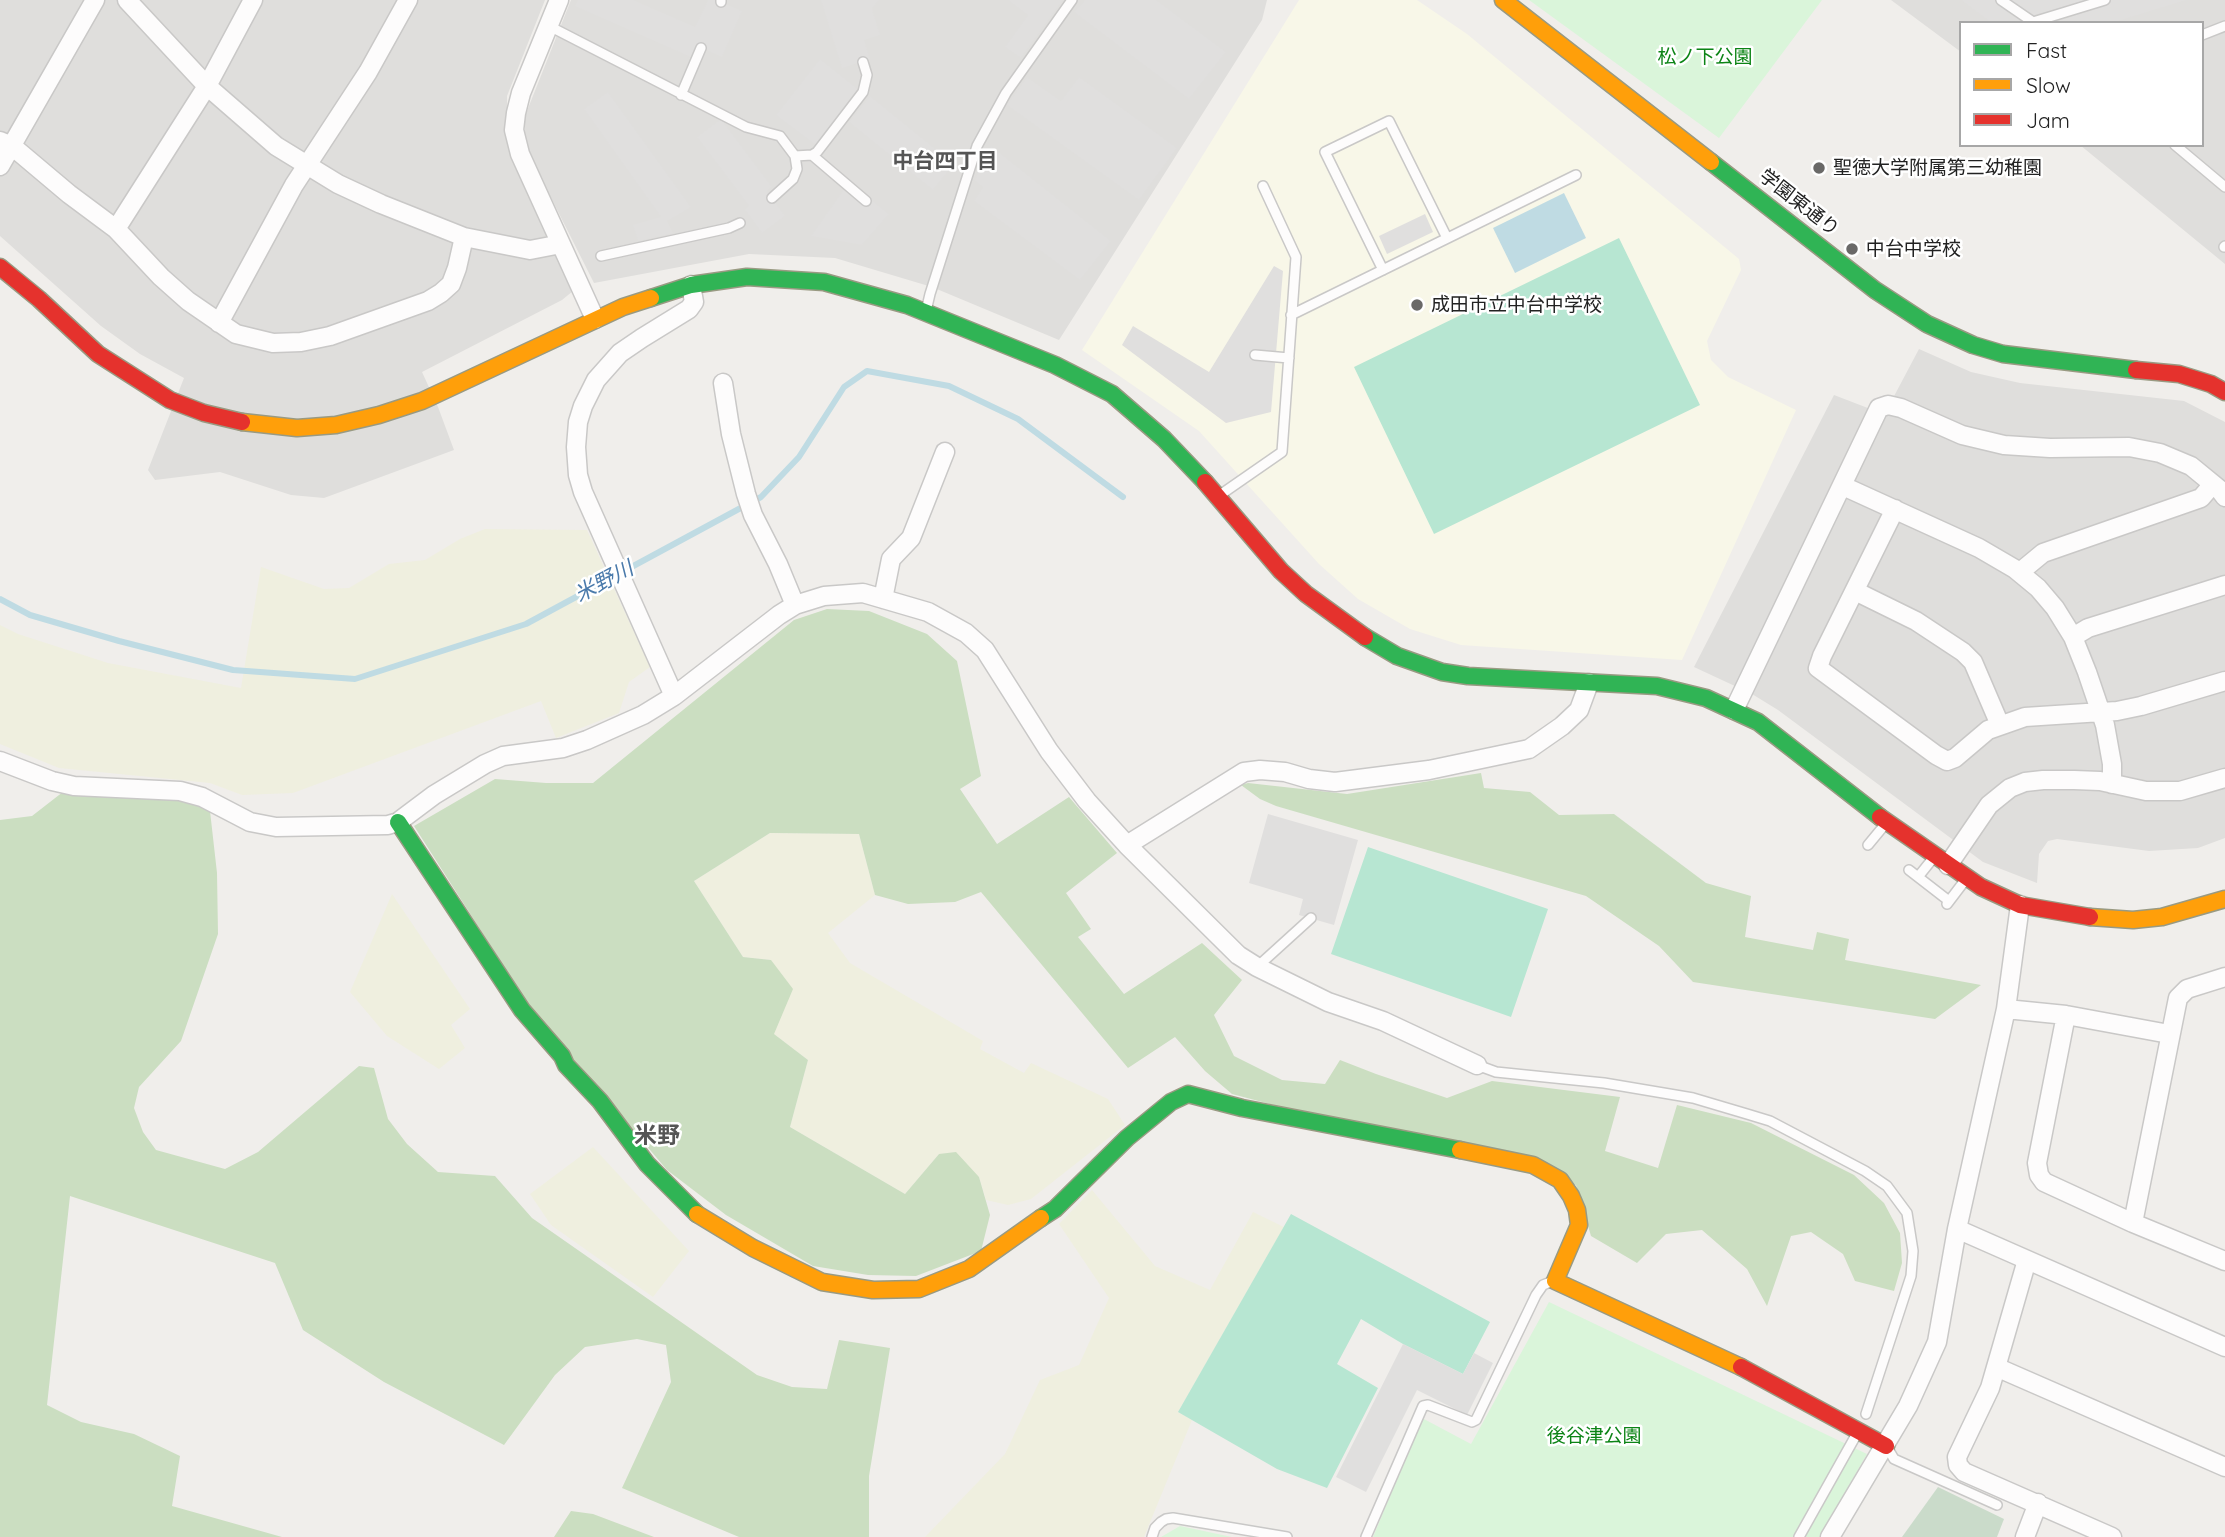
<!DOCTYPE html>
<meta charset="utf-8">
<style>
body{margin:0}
#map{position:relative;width:2225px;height:1537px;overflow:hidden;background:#f0eeeb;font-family:Quicksand,sans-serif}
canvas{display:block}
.legend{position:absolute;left:1959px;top:21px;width:245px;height:126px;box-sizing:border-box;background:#fff;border:2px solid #a7a7a7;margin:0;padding:9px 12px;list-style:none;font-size:21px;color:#222}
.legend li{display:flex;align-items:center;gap:14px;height:35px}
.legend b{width:35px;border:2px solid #a7a7a7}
</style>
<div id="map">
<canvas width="2225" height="1537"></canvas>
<ul class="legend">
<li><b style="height:9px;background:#30b455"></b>Fast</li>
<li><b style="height:9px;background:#ff9f0a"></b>Slow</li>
<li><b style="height:9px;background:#e5322d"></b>Jam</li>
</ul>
</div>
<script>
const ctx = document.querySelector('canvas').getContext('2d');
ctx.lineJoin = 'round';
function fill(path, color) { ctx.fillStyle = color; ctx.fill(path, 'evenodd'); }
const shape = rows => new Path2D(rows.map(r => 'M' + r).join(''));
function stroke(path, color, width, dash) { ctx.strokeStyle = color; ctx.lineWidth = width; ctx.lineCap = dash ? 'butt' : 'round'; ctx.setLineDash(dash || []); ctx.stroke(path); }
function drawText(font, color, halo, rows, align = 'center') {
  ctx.font = font + ' Quicksand,"Noto Sans JP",sans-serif'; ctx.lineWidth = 5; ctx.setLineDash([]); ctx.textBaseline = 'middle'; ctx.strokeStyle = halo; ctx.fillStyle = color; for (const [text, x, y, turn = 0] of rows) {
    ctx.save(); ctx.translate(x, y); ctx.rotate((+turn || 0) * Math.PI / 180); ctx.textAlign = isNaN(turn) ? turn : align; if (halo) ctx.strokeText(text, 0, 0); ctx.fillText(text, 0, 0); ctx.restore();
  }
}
const residential = shape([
 [0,0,545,0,507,96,507,125,510,149,573,291,562,300,422,372,438,407,454,450,324,498,291,495,220,472,155,480,148,470,184,378,140,354,101,326,0,236],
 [571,0,1267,0,1262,20,1059,340,932,287,835,258,749,254,594,283,530,156,525,142,525,116],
 [1891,0,2225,0,2225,264,2080,145,2202,145,2202,23,1961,23,1961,52],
 [1919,349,1971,372,2020,383,2184,401,2225,422,2225,838,2198,848,2149,851,2057,839,2048,841,2039,854,2037,883,1983,862,1778,710,1752,694,1694,667,1834,395,1873,410,1892,400]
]);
const education = shape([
 [1299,0,1417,0,1467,34,1739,259,1741,270,1707,341,1711,360,1728,377,1796,410,1682,660,1461,645,1410,629,1358,599,1319,564,1199,431,1082,350]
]);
const farmland = shape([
 [485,529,587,530,650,667,629,682,619,713,556,738,541,701,293,793,242,795,210,783,59,768,0,744,0,625,18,634,108,663,241,688,261,567,324,589,349,588,389,564,425,560,460,539],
 [770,833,859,834,875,895,828,933,850,963,983,1041,980,1049,1024,1073,1031,1063,1108,1099,1125,1125,1031,1199,1008,1205,986,1200,979,1177,939,1154,905,1194,790,1127,808,1060,774,1034,771,960,743,957,694,881],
 [392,894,470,1009,451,1025,465,1048,439,1069,387,1036,350,992],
 [593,1147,689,1251,653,1297,551,1225,530,1194],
 [1092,1190,1155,1266,1210,1290,1253,1212,1284,1227,1178,1412,1192,1420,1144,1537,925,1537,1005,1454,1040,1380,1079,1365,1109,1298,1059,1224]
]);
const forest = shape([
 [827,609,869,611,927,634,957,661,981,776,960,789,997,844,1069,797,1117,853,1066,893,1091,929,1078,937,1124,994,1202,943,1242,980,1214,1015,1234,1056,1282,1080,1325,1084,1340,1060,1376,1074,1447,1098,1492,1081,1620,1097,1605,1151,1658,1168,1677,1105,1751,1123,1854,1175,1884,1203,1900,1233,1902,1263,1894,1291,1855,1281,1843,1254,1811,1232,1791,1236,1767,1306,1747,1269,1702,1230,1666,1234,1637,1263,1591,1236,1576,1185,1232,1094,1205,1071,1175,1037,1128,1068,981,892,955,902,908,904,875,895,859,834,770,833,694,881,743,957,771,960,793,989,774,1034,808,1060,790,1127,905,1194,939,1154,956,1152,979,1177,990,1215,981,1251,916,1276,868,1275,813,1266,726,1215,667,1170,531,1009,414,826,495,779,546,783,593,783,794,620],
 [1481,773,1484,788,1530,792,1559,815,1614,814,1706,883,1751,896,1745,937,1813,950,1817,932,1849,939,1845,960,1981,985,1935,1019,1693,982,1659,946,1586,896,1276,806,1260,799,1241,785,1248,783,1347,794],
 [68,788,188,799,210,811,217,873,218,934,181,1041,139,1087,134,1108,143,1132,156,1150,225,1169,258,1152,359,1066,374,1068,388,1119,407,1144,438,1172,495,1176,532,1218,757,1375,792,1387,827,1389,839,1340,890,1348,869,1476,869,1537,739,1537,622,1488,671,1382,666,1345,637,1339,585,1347,555,1375,504,1445,384,1382,303,1330,275,1263,70,1196,47,1405,81,1422,134,1434,180,1456,172,1506,282,1537,0,1537,0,820,32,816],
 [571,1511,593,1514,654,1537,554,1537]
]);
const cemetery = shape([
 [1938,1487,2004,1519,1997,1537,1902,1537]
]);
const park = shape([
 [1529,0,1822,0,1719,138],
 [1549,1302,1867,1454,1820,1537,1373,1537,1422,1418,1471,1444],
 [1180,1526,1232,1537,1161,1537]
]);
const pitch = shape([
 [1619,238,1700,405,1434,534,1354,367],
 [1368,847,1548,909,1511,1017,1331,954],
 [1291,1214,1490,1322,1463,1374,1403,1344,1361,1319,1337,1364,1378,1388,1327,1488,1277,1469,1178,1412]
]);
const parking = shape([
 [578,0,633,0,695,27,708,0,716,0,742,11,722,57,696,45,691,57,575,6],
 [821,0,879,0,872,9,880,35,864,40,870,59,842,68],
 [1008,0,1063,0,1021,58,1005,47,1028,15],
 [1085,0,1156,0,1226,52,1189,99,1074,12],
 [1961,0,2186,0,2111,23,1992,23],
 [820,59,859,90,816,145,776,115],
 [1027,77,1061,101,1079,77,1177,148,1139,200,1007,105],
 [608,92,691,207,667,221,673,233,638,241,633,225,661,217,584,109],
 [870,96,954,164,933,190,849,122],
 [721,119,772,187,767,191,785,216,762,233,745,210,749,206,697,137],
 [991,146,1111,241,1080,280,974,201,983,187,975,181,981,162],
 [849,182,889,214,862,245,811,236],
 [1425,214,1433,232,1387,254,1379,236],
 [1274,266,1283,271,1271,412,1226,423,1122,345,1133,326,1209,372],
 [1268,814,1358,840,1334,925,1299,915,1303,899,1249,883],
 [1403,1344,1463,1374,1474,1353,1493,1363,1467,1415,1417,1390,1366,1492,1336,1477]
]);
const water = shape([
 [1564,193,1586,238,1515,273,1493,228]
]);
const stream = shape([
 [0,599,30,615,119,641,233,670,355,679,526,624,761,497,799,457,844,387,867,371,949,386,1018,419,1123,497]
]);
const lane = shape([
 [2001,0,2033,22,2105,0],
 [721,2,721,0],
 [549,26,746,127,780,136,795,156,797,169,793,179,772,198],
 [2202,35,2225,26],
 [681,95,701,48],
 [2175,145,2225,187],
 [812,155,866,201],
 [795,156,812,155,817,152,863,92,867,75,863,62],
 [2224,247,2225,246],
 [601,256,729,228,740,223],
 [1383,270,1325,152,1389,121,1447,238],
 [926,311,930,294,977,146,1006,93,1072,0],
 [1291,315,1576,175],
 [1255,355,1289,358],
 [1220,495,1282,452,1296,257,1263,186],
 [1868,845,1887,822],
 [1909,870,1949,901],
 [1918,877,1934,857],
 [1947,904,1966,879],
 [1257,967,1311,918],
 [1477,1065,1496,1072,1604,1083,1693,1098,1747,1114,1770,1121,1865,1171,1887,1186,1907,1213,1913,1251,1911,1276,1866,1414],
 [1887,1447,1894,1459,1997,1505],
 [1152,1537,1155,1528,1161,1522,1166,1519,1173,1518,1287,1537],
 [1366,1537,1423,1406,1428,1405,1472,1422,1476,1420,1536,1295,1543,1285,1553,1281],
 [1799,1537,1855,1437]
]);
const street = shape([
 [127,0,207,86,276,146,338,184,381,204,464,237,530,250,561,244],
 [559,0,521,93,516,113,514,130,520,154,595,319],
 [0,141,12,146,69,194,116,229,161,277,188,301,236,334,273,343,301,342,330,336,428,301,441,293,451,284,457,268,464,237],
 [0,166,95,0],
 [116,229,207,86,253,0],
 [219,323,294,185,368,72,408,0],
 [723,383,731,434,746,494,753,515,778,564,795,605],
 [1843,486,1979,548,2015,569,2038,588,2055,608,2073,637,2087,672,2105,725,2112,764,2112,784],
 [1895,509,1822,656,1818,668,1936,755,1947,761,1955,758,1988,730,2025,717,2117,711,2141,706,2225,681],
 [2020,572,2043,553,2201,498,2213,484],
 [1855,591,1916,621,1963,652,1973,662,2000,725],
 [883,599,891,559,911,538,945,452],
 [2073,637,2088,628,2225,585],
 [674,696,583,492,578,475,576,447,578,422,583,406,596,380,620,353,642,338,689,309,694,302,691,285],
 [1734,710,1879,408,1888,405,1901,408,1962,435,2004,445,2050,448,2129,447,2160,453,2191,466,2219,489,2225,497],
 [0,761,52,781,74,786,180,791,202,797,250,822,276,827,388,825,398,822,434,795,485,764,503,756,563,748,587,740,643,715,674,696,779,615,795,605,824,596,863,593,928,612,966,633,985,650,1049,751,1087,801,1127,845,1238,955,1257,967,1328,1002,1383,1021,1477,1065],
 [1127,845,1244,772,1260,770,1285,772,1309,779,1335,782,1429,770,1529,749,1562,726,1579,710,1589,683],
 [1948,865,1989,805,2010,788,2025,782,2043,780,2074,780,2100,781,2146,791,2180,791,2225,778],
 [2006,1009,2066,1015,2169,1034],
 [2066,1015,2037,1163,2039,1175,2044,1182,2133,1223,2225,1261],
 [2133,1223,2178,998,2187,989,2225,977],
 [1957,1229,2225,1347],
 [2027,1260,1990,1388,1957,1457,1958,1465,1964,1472,2112,1537],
 [1996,1367,2225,1467],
 [1830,1537,1908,1406,1937,1342,1957,1229,2006,1009,2020,905],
 [2025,1537,2038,1503]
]);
const fast = shape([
 [1711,162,1875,290,1927,324,1973,345,2003,354,2136,370],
 [651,298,691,285,747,277,824,282,907,305,1055,365,1112,394,1164,439,1205,482],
 [1365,637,1397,656,1442,672,1468,676,1657,686,1706,698,1758,722,1880,817],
 [398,822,522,1010,562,1056,566,1065,600,1101,647,1164,697,1214],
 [1041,1218,1055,1209,1127,1138,1171,1102,1188,1094,1242,1108,1460,1150]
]);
const slow = shape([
 [1503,0,1711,162],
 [242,422,297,428,336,425,379,415,422,401,623,307,651,298],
 [2090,917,2133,920,2162,917,2225,899],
 [1460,1150,1533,1165,1560,1180,1571,1196,1577,1210,1579,1225,1555,1281,1741,1367],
 [697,1214,753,1248,822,1282,873,1290,919,1289,969,1269,1041,1218]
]);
const jam = shape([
 [0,267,39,299,98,354,170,400,204,413,242,422],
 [2136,370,2179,374,2211,384,2225,392],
 [1205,482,1281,571,1306,594,1365,637],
 [1880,817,1981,887,2020,905,2090,917],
 [1741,1367,1886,1446]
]);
const markers = [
 [1819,168,7,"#6a6968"],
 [1852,249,7,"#6a6968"],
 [1417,305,7,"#6a6968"]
];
const parkNames = [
 ["松ノ下公園",1705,57],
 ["後谷津公園",1594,1436]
];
const poiNames = [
 ["聖徳大学附属第三幼稚園",1833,168],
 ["中台中学校",1866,249],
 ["成田市立中台中学校",1431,305]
];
const streetNames = [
 ["学園東通り",1799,203,38]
];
const neighbourhoodNames = [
 ["中台四丁目",945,162]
];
const waterNames = [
 ["米野川",604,582,-28]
];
const quarterNames = [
 ["米野",657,1136]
];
fill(residential, '#dfdedc');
fill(education, '#f8f7e8');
fill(farmland, '#efefdf');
fill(forest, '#cbdec1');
fill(cemetery, '#cadbca');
fill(park, '#daf5da');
fill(pitch, '#b7e6d2');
fill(parking, '#e0dfde');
fill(water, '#bfdbe3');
stroke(stream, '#bfdbe3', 6);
stroke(lane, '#c9c8c7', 12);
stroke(street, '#c9c8c7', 21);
stroke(fast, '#999a82', 19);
stroke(slow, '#999a82', 19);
stroke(jam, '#999a82', 19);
stroke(lane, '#fdfcfc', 9);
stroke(street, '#fdfcfc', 18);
stroke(fast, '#30b455', 16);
stroke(slow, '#ff9f0a', 16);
stroke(jam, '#e5322d', 16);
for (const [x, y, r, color] of markers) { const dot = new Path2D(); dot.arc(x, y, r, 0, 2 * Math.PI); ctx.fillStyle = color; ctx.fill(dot); stroke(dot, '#fff', 2.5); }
drawText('19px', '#0c8416', '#fff', parkNames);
drawText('19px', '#222', '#fff', poiNames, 'left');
drawText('19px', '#222', '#fff', streetNames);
drawText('bold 21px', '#555', '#fff', neighbourhoodNames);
drawText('italic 21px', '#4a7aab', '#fff', waterNames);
drawText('bold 23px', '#555', '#fff', quarterNames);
</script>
